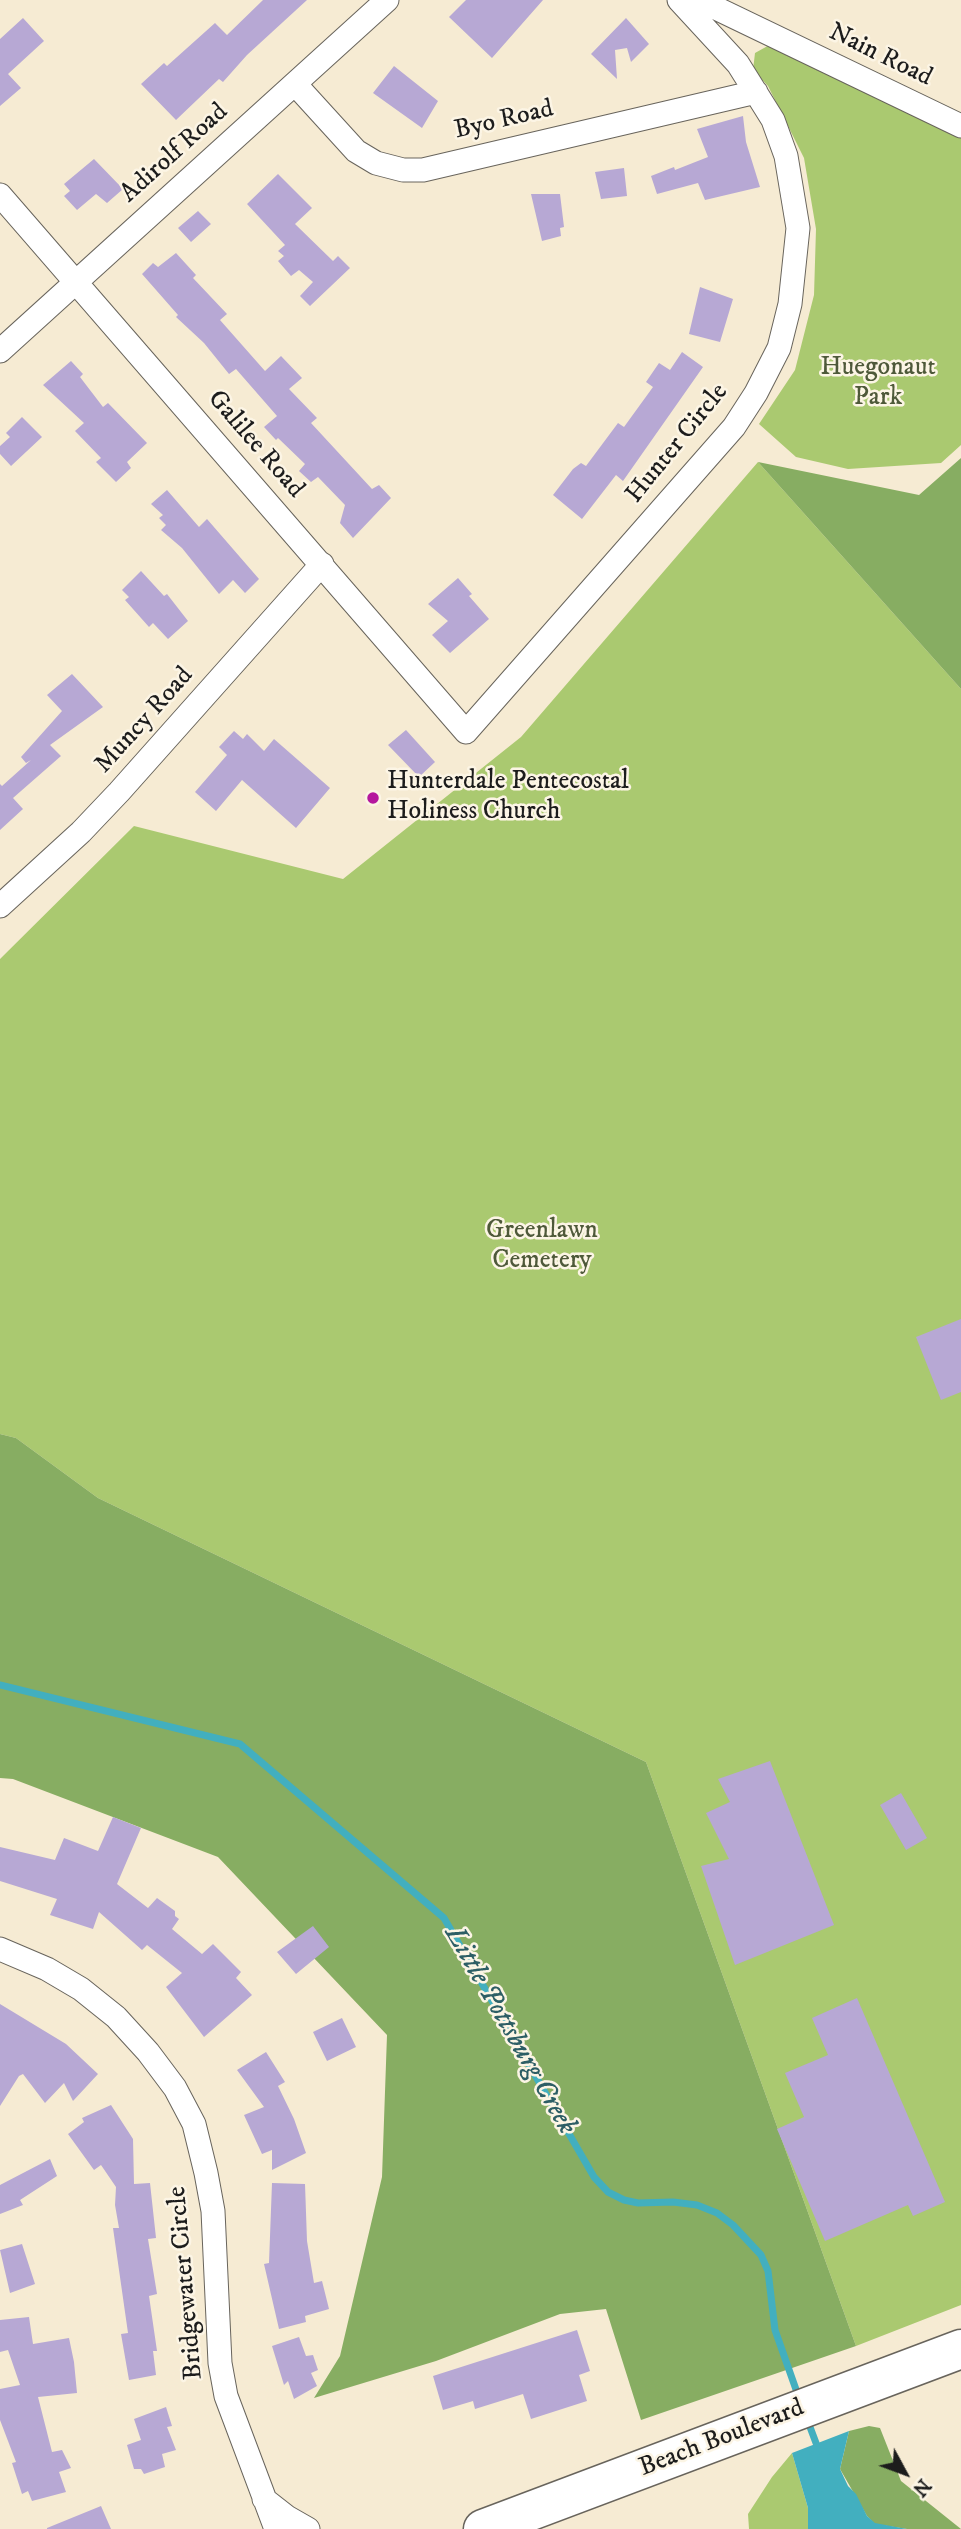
<!DOCTYPE html>
<style>
body{margin:0}
#map{position:relative;width:961px;height:2529px;overflow:hidden;background:#f6ebd3;font-family:"IM FELL DW Pica",serif}
canvas{display:block}
.north{position:absolute;left:870px;top:2438px;width:70px;height:70px;-webkit-text-stroke:5px #fcf5e5;paint-order:stroke;rotate:131deg;font-size:19px;font-weight:700;line-height:28px;text-align:center;color:#1c1c1c}
.north::after{content:'';display:block;margin:auto;width:24px;height:32px;background:#1c1c1c;clip-path:polygon(50% 0,100% 100%,50% 72%,0 100%)}
</style>
<div id="map">
<canvas width="961" height="2529"></canvas>
<div class="north">N</div>
</div>
<script>
const ctx = document.querySelector('canvas').getContext('2d');
ctx.lineJoin = 'round';
function fill(path, color) { ctx.fillStyle = color; ctx.fill(path, 'evenodd'); }
const shape = rows => new Path2D(rows.map(r => 'M' + r).join(''));
function stroke(path, color, width, dash) { ctx.strokeStyle = color; ctx.lineWidth = width; ctx.lineCap = dash ? 'butt' : 'round'; ctx.setLineDash(dash || []); ctx.stroke(path); }
function drawText(font, color, halo, rows, align = 'center') {
  ctx.font = font + ' "IM FELL DW Pica",serif'; ctx.lineWidth = 5; ctx.setLineDash([]); ctx.textBaseline = 'middle'; ctx.strokeStyle = halo; ctx.fillStyle = color; for (const [text, x, y, turn = 0] of rows) {
    ctx.save(); ctx.translate(x, y); ctx.rotate((+turn || 0) * Math.PI / 180); ctx.textAlign = isNaN(turn) ? turn : align; if (halo) ctx.strokeText(text, 0, 0); ctx.fillText(text, 0, 0); ctx.restore();
  }
}
const green = shape([
 [773,43,961,136,961,445,941,463,848,469,796,457,759,424,795,370,814,295,816,229,804,158,768,86,753,70,755,53],
 [758,462,961,689,961,2305,856,2346,646,1762,98,1498,16,1438,0,1434,0,959,134,826,343,879,521,737],
 [792,2453,808,2508,808,2529,749,2529,748,2514,772,2477]
]);
const forest = shape([
 [961,458,961,689,758,462,919,495],
 [0,1434,16,1438,98,1498,646,1762,856,2346,641,2420,606,2309,560,2314,436,2361,314,2398,340,2356,382,2177,387,2035,218,1857,13,1779,0,1778],
 [869,2426,880,2428,901,2481,961,2529,907,2529,875,2524,867,2516,840,2469,849,2431]
]);
const water = shape([
 [849,2431,840,2469,848,2486,856,2494,867,2516,875,2523,907,2529,808,2529,808,2508,792,2453]
]);
const stream = shape([
 [0,1685,240,1744,444,1918,594,2177,608,2192,624,2200,638,2203,673,2202,697,2205,717,2213,733,2225,761,2255,768,2271,775,2330,799,2398],
 [807,2419,816,2443]
]);
const building = shape([
 [263,0,307,0,247,55,223,82,219,79,176,120,141,84,164,63,167,66,215,23,227,35],
 [466,0,543,0,492,58,449,17],
 [23,18,44,41,8,74,21,88,0,106,0,39],
 [626,18,649,44,631,62,627,48,615,50,617,79,591,54],
 [394,66,438,101,422,128,373,93],
 [743,116,746,142,760,187,705,200,698,183,657,194,651,176,674,167,675,170,708,157,697,129],
 [94,159,123,189,107,203,96,194,77,210,64,196,70,191,64,184],
 [624,168,627,196,601,199,595,172],
 [278,174,312,208,295,224,333,261,338,256,350,268,310,306,300,296,313,282,299,270,291,276,278,261,284,256,278,251,285,245,247,204],
 [531,194,560,194,564,227,560,228,561,236,542,241],
 [198,211,211,224,191,242,178,228],
 [176,253,196,275,193,278,227,314,220,320,265,371,281,356,302,378,289,389,317,418,311,423,372,489,379,485,391,498,353,538,340,523,345,505,318,477,311,482,299,471,305,464,278,438,276,440,264,427,277,416,236,369,229,374,204,343,176,317,178,315,142,274,153,263,158,267],
 [700,287,733,299,720,342,689,334],
 [682,352,703,367,623,481,616,475,582,519,553,495,573,469,581,463,586,466,618,423,624,427,653,387,646,382,659,363,670,370],
 [71,361,83,374,80,377,103,407,108,403,147,443,127,462,131,468,116,482,96,462,101,458,75,431,84,423,43,385],
 [22,417,42,437,11,466,0,454,0,446,10,437,6,433],
 [167,490,199,527,207,519,259,579,245,593,233,580,219,594,182,548,161,530,166,525,159,518,163,515,151,504],
 [141,571,164,596,167,594,188,621,168,639,153,623,149,627,125,600,129,597,122,590],
 [458,578,472,594,469,596,489,619,450,653,432,635,448,621,428,604],
 [72,674,103,707,50,745,61,756,13,798,23,809,0,830,0,784,2,786,31,760,26,763,21,757,62,711,47,695],
 [406,730,435,762,419,777,388,745],
 [234,731,243,739,247,734,264,751,274,739,330,788,296,828,242,780,216,811,195,792,227,755,219,747],
 [961,1319,961,1392,941,1400,916,1337],
 [770,1761,834,1925,735,1965,701,1866,729,1859,706,1813,730,1802,718,1779],
 [901,1793,927,1838,906,1850,880,1805],
 [113,1817,141,1828,117,1884,148,1908,157,1898,175,1911,175,1916,179,1919,172,1929,202,1954,213,1944,241,1972,236,1978,252,1995,204,2037,166,1987,182,1973,147,1945,142,1950,99,1912,93,1929,50,1915,57,1899,0,1881,0,1847,55,1860,64,1838,98,1851],
 [313,1926,329,1947,296,1974,277,1952],
 [857,1998,945,2202,913,2216,908,2205,825,2241,777,2129,804,2117,785,2073,828,2055,812,2018],
 [0,2004,66,2044,98,2074,73,2101,64,2083,45,2103,23,2074,19,2076,0,2106],
 [342,2018,356,2047,327,2061,313,2032],
 [266,2052,285,2082,278,2086,294,2119,306,2153,272,2170,272,2150,262,2154,244,2115,264,2107,237,2070],
 [111,2105,133,2139,134,2184,150,2183,156,2238,148,2239,157,2294,149,2296,157,2351,153,2351,156,2375,129,2380,121,2334,128,2333,113,2228,119,2228,115,2205,116,2187,101,2165,94,2170,68,2134,84,2122,82,2118],
 [50,2159,57,2176,20,2200,23,2205,0,2214,0,2185],
 [272,2183,305,2184,307,2241,314,2283,322,2281,329,2309,305,2316,306,2322,279,2329,264,2264,269,2263],
 [22,2244,35,2284,10,2293,0,2250],
 [29,2317,33,2344,69,2338,74,2362,77,2393,38,2397,52,2452,62,2450,71,2468,59,2472,66,2492,32,2501,28,2491,22,2494,12,2463,16,2462,0,2420,0,2389,20,2385,8,2350,0,2352,0,2320],
 [577,2330,590,2371,579,2375,587,2401,531,2419,523,2394,475,2409,473,2401,443,2410,433,2376],
 [299,2337,306,2356,313,2355,318,2370,311,2373,317,2386,294,2399,288,2381,284,2385,272,2346],
 [166,2407,172,2426,167,2427,176,2450,162,2454,165,2467,144,2474,141,2469,134,2469,127,2445,141,2440,134,2419],
 [101,2506,111,2529,47,2529,47,2528]
]);
const street = shape([
 [699,0,961,126],
 [295,84,356,151,376,163,403,170,423,170,756,92],
 [0,195,466,732,734,427,756,393,779,348,790,304,798,228,786,156,773,120,738,64,679,0],
 [0,351,387,0],
 [0,906,81,832,119,792,322,564],
 [0,1949,47,1969,81,1989,116,2017,148,2052,175,2088,194,2124,206,2173,213,2211,220,2363,226,2396,276,2529],
 [264,2499,287,2517,308,2529]
]);
const highway = shape([
 [483,2529,961,2349]
]);
const markers = [
 [373,798,7,"#b5179e"]
];
const streetNames = [
 ["Nain Road",880,56,26],
 ["Byo Road",504,121,-13],
 ["Adirolf Road",175,154,-42],
 ["Hunter Circle",678,444,-51],
 ["Galilee Road",255,445,49],
 ["Muncy Road",145,721,-48],
 ["Bridgewater Circle",187,2283,-95],
 ["Beach Boulevard",722,2439,-21]
];
const parkNames = [
 ["Huegonaut",878,369],
 ["Park",878,399],
 ["Greenlawn",542,1232],
 ["Cemetery",542,1262]
];
const poiNames = [
 ["Hunterdale Pentecostal",387,783],
 ["Holiness Church",387,813]
];
const waterNames = [
 ["Little Pottsburg Creek",509,2031,60]
];
fill(green, '#aac970');
fill(forest, '#87ad62');
fill(water, '#42afbf');
stroke(stream, '#42afbf', 7);
fill(building, '#b7a8d4');
stroke(street, '#68645c', 25);
stroke(highway, '#68645c', 41);
stroke(street, '#fff', 23);
stroke(highway, '#fff', 38);
for (const [x, y, r, color] of markers) { const dot = new Path2D(); dot.arc(x, y, r, 0, 2 * Math.PI); ctx.fillStyle = color; ctx.fill(dot); stroke(dot, '#fcf5e5', 2.5); }
drawText('26px', '#1c1c1c', '#fcf5e5', streetNames);
drawText('26px', '#4e5939', '#fcf5e5', parkNames);
drawText('26px', '#1c1c1c', '#fcf5e5', poiNames, 'left');
drawText('italic 28px', '#2d5e65', '#fcf5e5', waterNames);
</script>
